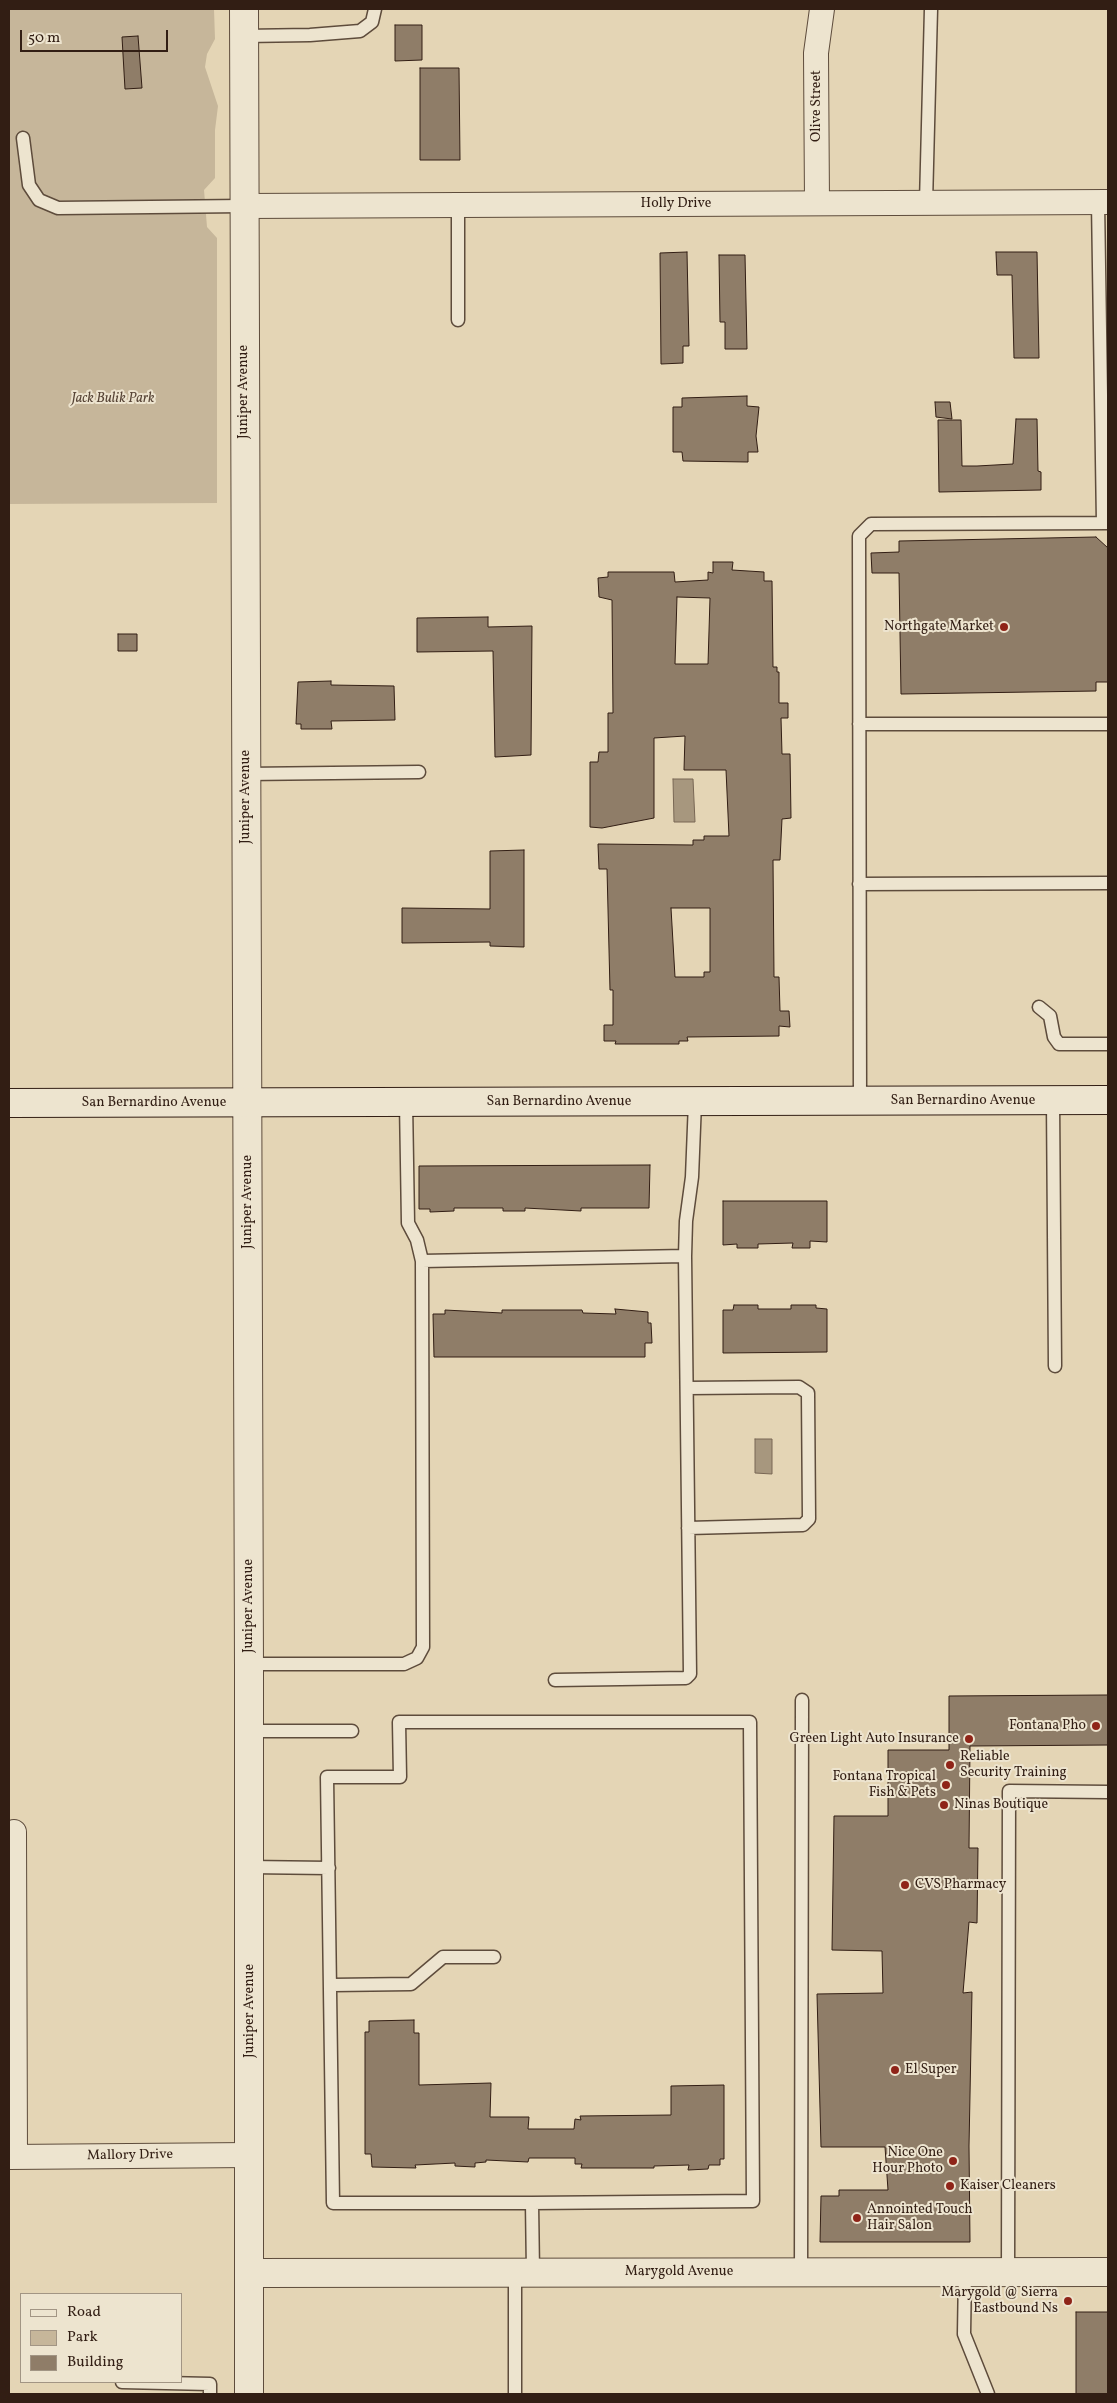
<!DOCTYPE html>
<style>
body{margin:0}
#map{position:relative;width:1117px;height:2403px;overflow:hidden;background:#e4d5b5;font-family:Vollkorn,serif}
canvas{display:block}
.frame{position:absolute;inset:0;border:10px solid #321e14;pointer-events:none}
.legend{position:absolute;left:20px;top:2293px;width:162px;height:90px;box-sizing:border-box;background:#ede4cf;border:1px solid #a29584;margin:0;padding:6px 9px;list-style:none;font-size:15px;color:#321e14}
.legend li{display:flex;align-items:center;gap:10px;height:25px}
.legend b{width:25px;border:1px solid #a29584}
.scale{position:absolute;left:20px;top:30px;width:148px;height:22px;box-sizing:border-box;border:2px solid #321e14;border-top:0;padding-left:6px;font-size:15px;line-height:18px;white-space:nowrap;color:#321e14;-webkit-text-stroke:4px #ede4cf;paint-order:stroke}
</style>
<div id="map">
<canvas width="1117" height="2403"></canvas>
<div class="frame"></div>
<ul class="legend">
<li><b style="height:6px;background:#ede4cf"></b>Road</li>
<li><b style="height:14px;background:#c6b69a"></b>Park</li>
<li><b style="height:14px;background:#8f7d68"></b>Building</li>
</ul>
<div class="scale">50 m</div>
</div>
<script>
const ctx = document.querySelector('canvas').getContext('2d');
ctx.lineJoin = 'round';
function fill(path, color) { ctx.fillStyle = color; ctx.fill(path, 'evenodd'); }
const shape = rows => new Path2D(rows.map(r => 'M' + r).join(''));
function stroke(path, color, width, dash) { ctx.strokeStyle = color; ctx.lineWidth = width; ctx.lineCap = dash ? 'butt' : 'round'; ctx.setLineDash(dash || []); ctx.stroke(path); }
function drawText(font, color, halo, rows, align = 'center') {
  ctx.font = font + ' Vollkorn,serif'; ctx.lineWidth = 4; ctx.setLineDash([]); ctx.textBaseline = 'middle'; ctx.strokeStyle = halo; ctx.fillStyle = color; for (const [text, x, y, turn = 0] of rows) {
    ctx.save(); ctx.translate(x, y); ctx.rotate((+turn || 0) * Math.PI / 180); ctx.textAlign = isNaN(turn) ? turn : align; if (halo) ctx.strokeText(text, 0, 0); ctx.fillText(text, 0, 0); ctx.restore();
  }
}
const green = shape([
 [9,9,214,9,215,39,207,54,205,67,218,106,215,130,215,178,204,190,207,227,217,238,217,503,9,504]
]);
const water = shape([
 [673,779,693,779,695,822,674,822,673,779],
 [755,1439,772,1439,772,1474,755,1473,755,1439]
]);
const building = shape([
 [395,25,422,25,422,60,395,61,395,25],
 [138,36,142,88,125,89,122,37,138,36],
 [420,68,459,68,460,160,420,160,420,68],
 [687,252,689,346,683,346,683,363,661,364,660,253,687,252],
 [996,252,1037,252,1039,358,1014,358,1012,275,997,275,996,252],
 [719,255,745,255,747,349,725,349,725,322,720,322,719,255],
 [747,396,747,406,759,407,756,436,758,452,748,452,748,462,683,461,682,452,673,452,673,407,682,407,682,398,747,396],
 [935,402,950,402,952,419,936,417,935,402],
 [1016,419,1037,419,1038,471,1041,472,1041,490,939,492,938,420,961,420,962,466,977,466,1013,464,1016,419],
 [1096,537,1108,548,1108,682,1096,682,1096,691,901,694,899,573,872,573,871,553,899,552,899,541,1096,537],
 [713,562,733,562,732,570,764,572,764,581,772,581,773,667,777,667,777,672,779,672,779,703,788,703,788,718,781,718,782,754,790,754,791,818,782,819,780,860,773,860,774,977,779,977,780,1011,789,1011,790,1027,779,1026,779,1036,687,1037,688,1041,679,1041,679,1044,615,1044,616,1041,604,1041,604,1025,613,1025,613,990,610,990,607,869,599,869,598,844,693,845,693,840,704,840,704,836,729,836,726,770,684,770,685,736,654,738,654,818,602,828,590,827,590,762,598,762,599,752,608,752,608,713,613,713,612,600,599,597,598,578,608,577,608,572,674,572,675,582,708,580,708,572,713,573,713,562],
 [677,597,710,598,708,664,675,664,677,597],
 [671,908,710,908,710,972,704,972,704,977,675,977,671,908],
 [488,617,488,627,532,626,531,755,495,757,493,651,417,652,417,618,488,617],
 [118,634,137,634,137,651,118,651,118,634],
 [331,681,331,685,394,686,395,720,331,721,332,729,301,729,301,724,296,724,298,682,331,681],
 [524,850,524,947,490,946,490,942,402,943,402,908,490,909,490,851,524,850],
 [650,1165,649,1208,581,1208,581,1211,525,1208,525,1211,503,1211,503,1208,454,1208,454,1211,430,1212,430,1209,419,1209,419,1166,650,1165],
 [723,1201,827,1201,827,1242,810,1241,810,1248,792,1248,793,1243,758,1244,758,1248,737,1248,737,1244,723,1245,723,1201],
 [734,1305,758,1305,758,1309,791,1309,791,1305,816,1305,816,1308,827,1309,827,1352,723,1353,723,1310,733,1310,734,1305],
 [615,1309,648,1312,648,1323,651,1323,652,1343,645,1343,645,1357,434,1357,433,1314,445,1314,445,1310,502,1313,502,1310,582,1310,583,1313,616,1314,615,1309],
 [1108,1695,1108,1745,970,1746,969,1848,978,1848,977,1923,969,1922,963,1993,972,1992,969,2146,970,2242,820,2242,821,2196,839,2196,839,2190,888,2190,885,2147,821,2147,817,1994,883,1993,882,1951,832,1950,834,1816,888,1816,888,1750,949,1750,949,1696,1108,1695],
 [414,2020,414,2033,419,2033,419,2085,491,2083,490,2117,529,2117,528,2129,574,2129,575,2119,581,2120,580,2116,671,2115,671,2086,724,2085,724,2159,720,2159,720,2165,709,2165,708,2169,688,2170,689,2165,654,2166,654,2168,581,2168,582,2164,575,2164,575,2158,529,2158,528,2162,486,2160,486,2162,475,2163,475,2167,455,2166,455,2163,415,2165,416,2168,372,2167,371,2154,365,2154,365,2032,369,2032,369,2021,414,2020],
 [1076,2312,1108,2312,1108,2394,1076,2394,1076,2312]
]);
const service = shape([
 [244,36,310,35,360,31,372,22,375,9],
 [23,138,29,185,39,200,58,208,244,206],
 [1098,202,1103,523],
 [926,203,931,9],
 [458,320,458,205],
 [859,724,1108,724],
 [246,774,419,772],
 [859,884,1108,883],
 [1039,1007,1050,1016,1054,1037,1059,1044,1108,1044],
 [1053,1101,1055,1366],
 [860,1102,859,536,871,524,1108,523],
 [422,1261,685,1256],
 [687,1388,799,1387,808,1393,809,1519,803,1525,688,1528],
 [249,1664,404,1664,417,1658,423,1647,422,1261,417,1240,408,1223,406,1102],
 [555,1680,686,1678,690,1674,685,1256,686,1221,692,1177,695,1102],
 [249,1731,352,1731],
 [249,1867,329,1868],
 [332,1985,411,1984,443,1957,494,1957],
 [532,2203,333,2203,327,1777,400,1777,399,1722,750,1722,753,2201,532,2203,533,2272],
 [801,2272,802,1700],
 [965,2272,964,2334,988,2394],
 [1008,2272,1009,1791,1108,1792],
 [122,2382,210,2384,210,2394],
 [515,2394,515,2272]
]);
const minor = shape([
 [817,203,816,53,822,9],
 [244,206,1108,202],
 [14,1832,15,2157],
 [9,2157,250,2155]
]);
const tertiary = shape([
 [244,9,249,1664,249,2394],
 [250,2273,1108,2272]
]);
const secondary = shape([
 [9,1103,1108,1100]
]);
const markers = [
 [1004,627,5,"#8f2418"],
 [1096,1726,5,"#8f2418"],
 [969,1739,5,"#8f2418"],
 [950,1765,5,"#8f2418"],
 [946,1785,5,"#8f2418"],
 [944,1805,5,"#8f2418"],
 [905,1885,5,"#8f2418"],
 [895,2070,5,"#8f2418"],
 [953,2161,5,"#8f2418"],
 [950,2186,5,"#8f2418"],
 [857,2218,5,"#8f2418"],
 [1068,2301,5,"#8f2418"]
];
const streetNames = [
 ["Olive Street",817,106,-90],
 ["Holly Drive",676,204],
 ["Juniper Avenue",244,392,-90],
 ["Juniper Avenue",246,797,-90],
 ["San Bernardino Avenue",963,1101],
 ["San Bernardino Avenue",559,1102],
 ["San Bernardino Avenue",154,1103],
 ["Juniper Avenue",248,1202,-90],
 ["Juniper Avenue",249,1606,-90],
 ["Juniper Avenue",250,2011,-90],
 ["Mallory Drive",130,2156,-1],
 ["Marygold Avenue",679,2272]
];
const parkNames = [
 ["Jack Bulik Park",113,399]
];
const poiNames = [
 ["Northgate Market",994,627],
 ["Fontana Pho",1086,1726],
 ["Green Light Auto Insurance",959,1739],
 ["Reliable",960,1757,"left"],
 ["Security Training",960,1773,"left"],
 ["Fontana Tropical",936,1777],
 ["Fish & Pets",936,1793],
 ["Ninas Boutique",954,1805,"left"],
 ["CVS Pharmacy",915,1885,"left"],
 ["El Super",905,2070,"left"],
 ["Nice One",943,2153],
 ["Hour Photo",943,2169],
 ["Kaiser Cleaners",960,2186,"left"],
 ["Annointed Touch",867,2210,"left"],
 ["Hair Salon",867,2226,"left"],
 ["Marygold @ Sierra",1058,2293],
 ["Eastbound Ns",1058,2309]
];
fill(green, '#c6b69a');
fill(water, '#a7977e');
stroke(water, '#786754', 1);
fill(building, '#8f7d68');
stroke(building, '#321e14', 1);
stroke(service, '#5e4c3c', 15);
stroke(minor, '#5e4c3c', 26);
stroke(tertiary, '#5e4c3c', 30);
stroke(secondary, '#321e14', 30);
stroke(service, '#ede4cf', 12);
stroke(minor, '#ede4cf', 24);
stroke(tertiary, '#ede4cf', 28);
stroke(secondary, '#ede4cf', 28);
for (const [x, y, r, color] of markers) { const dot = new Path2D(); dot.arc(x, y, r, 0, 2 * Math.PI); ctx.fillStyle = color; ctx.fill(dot); stroke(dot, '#ede4cf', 2); }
drawText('14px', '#321e14', '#ede4cf', streetNames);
drawText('italic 14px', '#574436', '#ede4cf', parkNames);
drawText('14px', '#321e14', '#ede4cf', poiNames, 'right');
</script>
